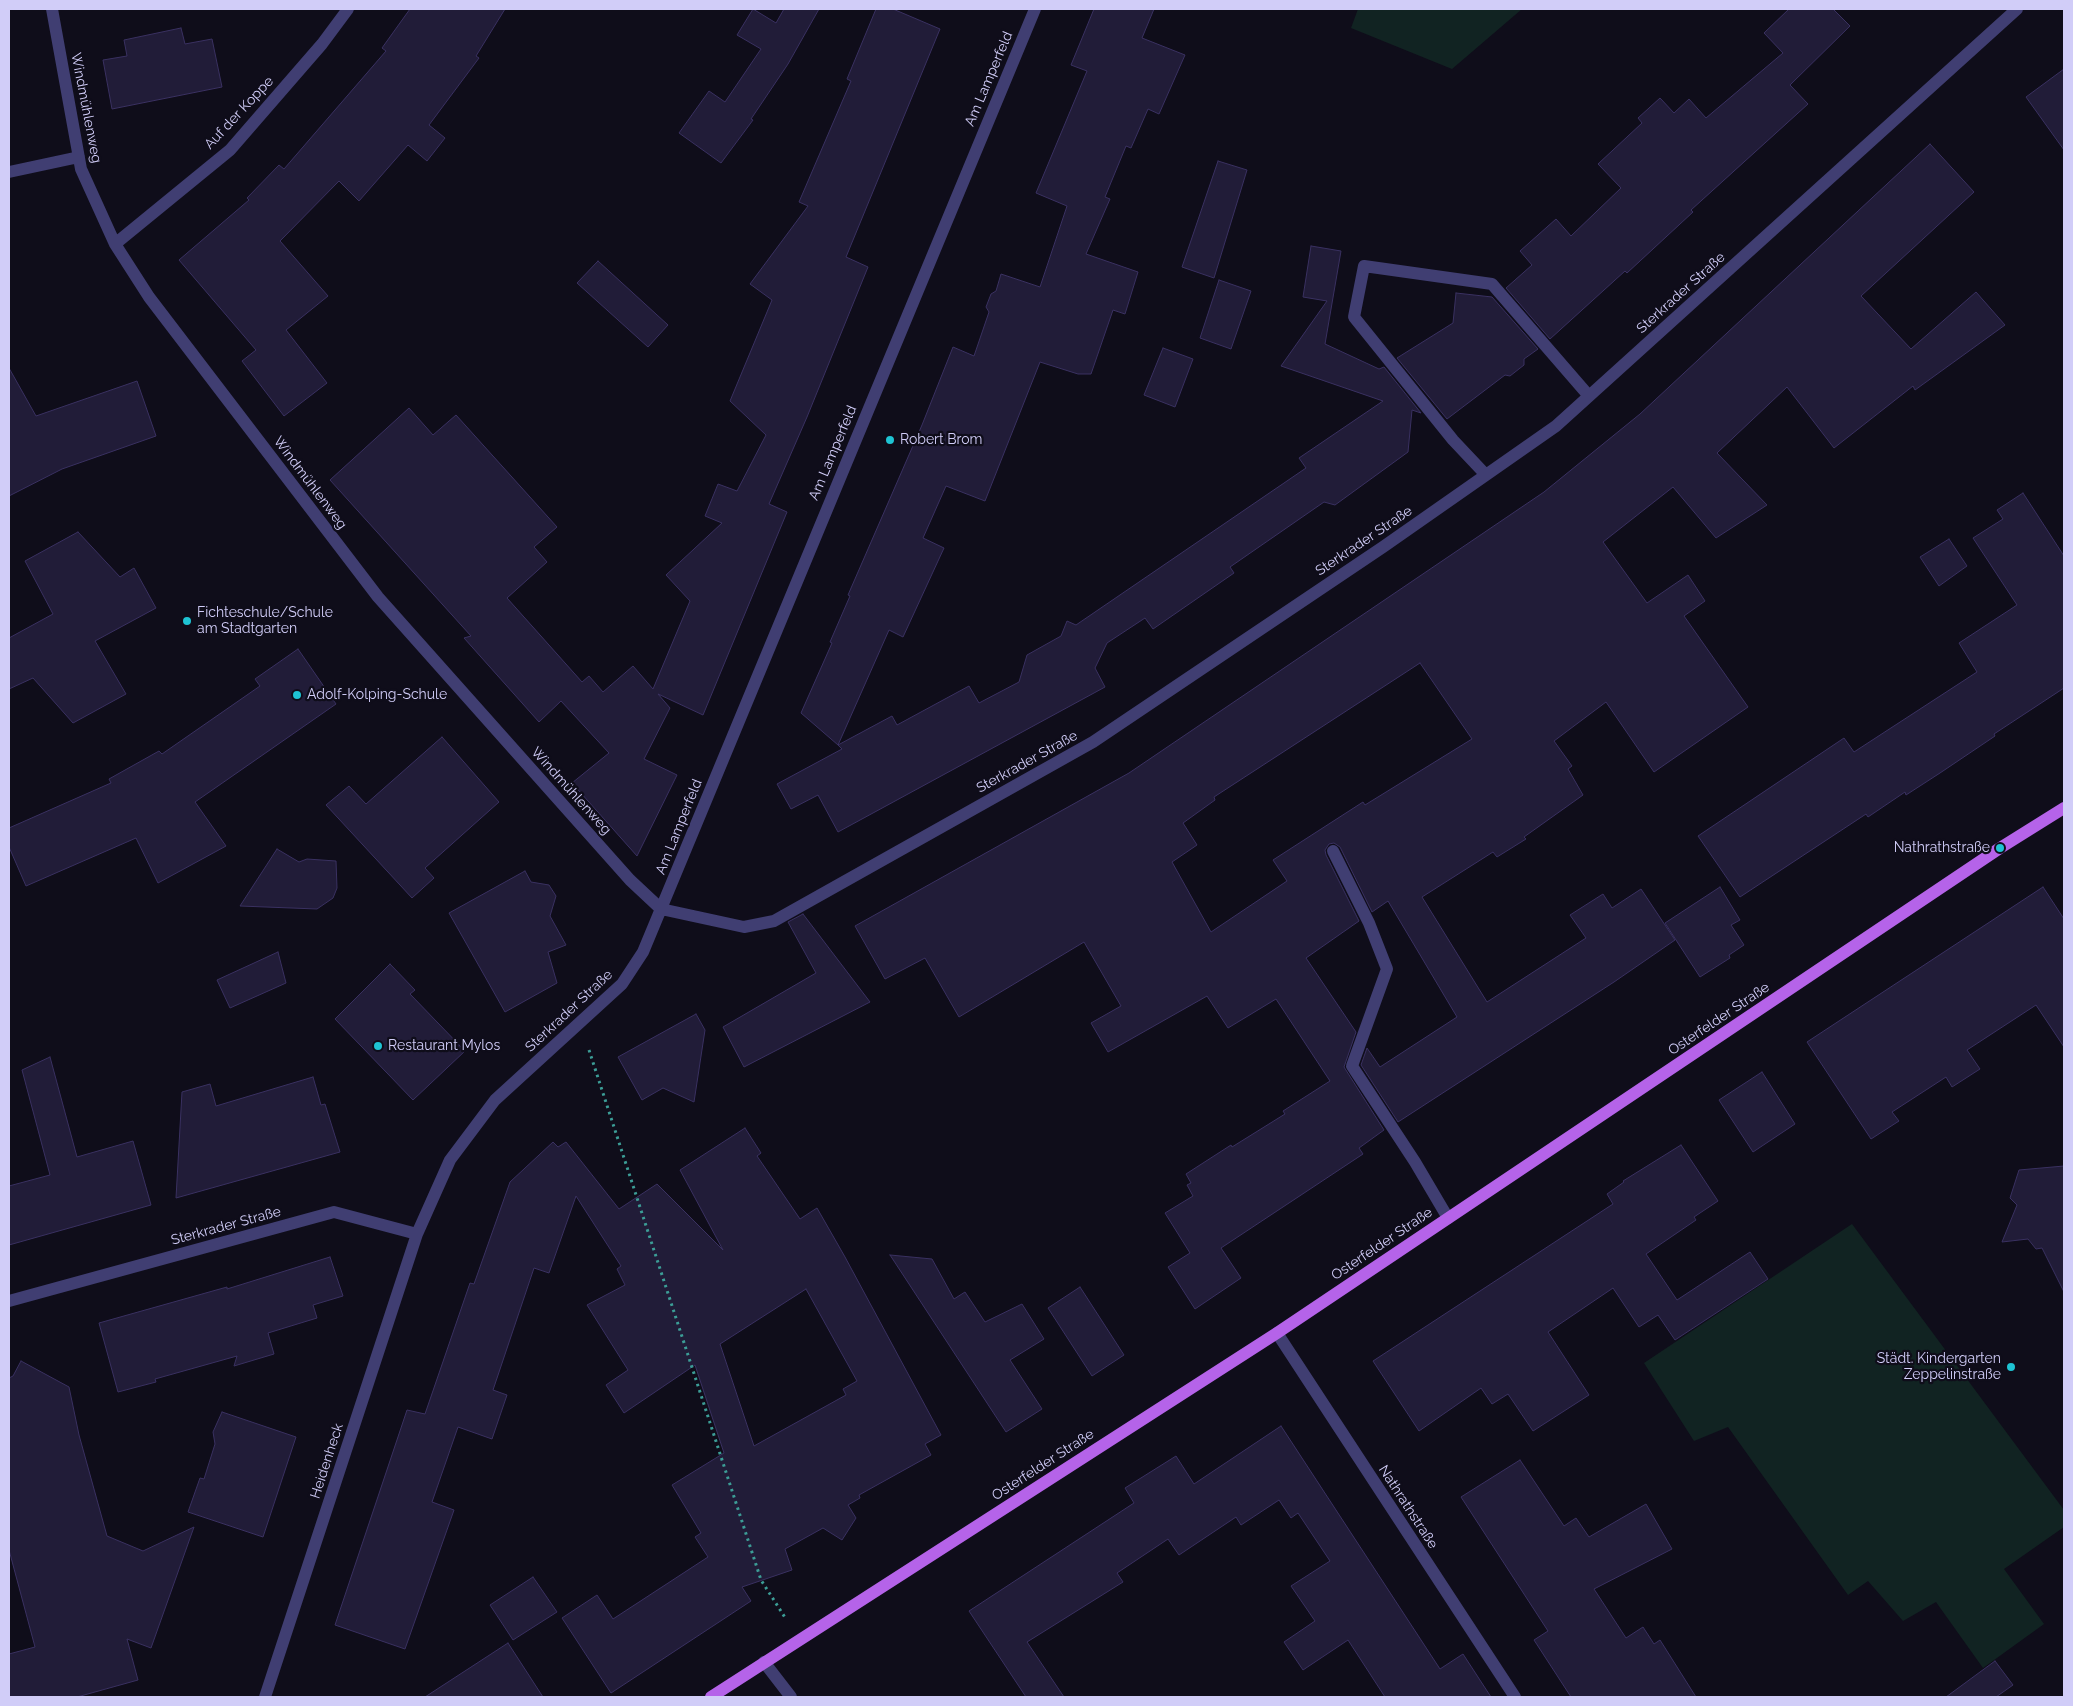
<!DOCTYPE html>
<meta charset="utf-8">
<style>
body{margin:0}
#map{position:relative;width:2073px;height:1706px;overflow:hidden;background:#0f0d1a;font-family:Raleway,sans-serif}
canvas{display:block}
.frame{position:absolute;inset:0;border:10px solid #d1cdf8;pointer-events:none}
</style>
<div id="map">
<canvas width="2073" height="1706"></canvas>
<div class="frame"></div>
</div>
<script>
const ctx = document.querySelector('canvas').getContext('2d');
ctx.lineJoin = 'round';
function fill(path, color) { ctx.fillStyle = color; ctx.fill(path, 'evenodd'); }
const shape = rows => new Path2D(rows.map(r => 'M' + r).join(''));
function stroke(path, color, width, dash) { ctx.strokeStyle = color; ctx.lineWidth = width; ctx.lineCap = dash ? 'butt' : 'round'; ctx.setLineDash(dash || []); ctx.stroke(path); }
function drawText(font, color, halo, rows, align = 'center') {
  ctx.font = font + ' Raleway,sans-serif'; ctx.lineWidth = 4.5; ctx.setLineDash([]); ctx.textBaseline = 'middle'; ctx.strokeStyle = halo; ctx.fillStyle = color; for (const [text, x, y, turn = 0] of rows) {
    ctx.save(); ctx.translate(x, y); ctx.rotate((+turn || 0) * Math.PI / 180); ctx.textAlign = isNaN(turn) ? turn : align; if (halo) ctx.strokeText(text, 0, 0); ctx.fillText(text, 0, 0); ctx.restore();
  }
}
const green = shape([
 [1358,9,1522,9,1452,69,1351,28],
 [1852,1224,2064,1510,2064,1527,2004,1569,2044,1624,1983,1668,1936,1602,1903,1621,1868,1581,1848,1595,1728,1427,1694,1441,1644,1363]
]);
const building = shape([
 [410,9,505,9,476,56,479,58,429,125,445,138,427,161,408,145,359,201,339,181,280,241,328,296,286,330,327,383,284,416,242,361,256,350,179,260,249,200,247,198,279,165,284,169,386,51,382,48,410,9],
 [753,9,776,23,784,9,819,9,788,64,751,119,753,120,721,163,679,133,709,91,725,102,761,49,737,35,753,9],
 [876,9,893,9,940,29,846,257,868,267,807,417,769,504,787,512,703,715,658,694,670,708,644,759,677,775,637,856,572,783,609,753,561,701,539,722,464,638,471,636,330,480,409,408,433,435,456,415,557,527,534,547,547,562,507,598,582,682,589,676,603,692,633,666,653,689,690,601,666,575,722,523,705,516,718,484,737,491,766,435,730,401,772,300,750,284,808,206,799,202,851,81,847,79,876,9],
 [1094,9,1154,9,1142,38,1185,55,1159,114,1148,109,1131,148,1126,146,1105,197,1110,199,1086,254,1138,272,1125,314,1113,310,1091,374,1078,374,1040,362,985,501,946,486,923,538,944,548,903,637,889,630,838,745,801,713,832,643,830,642,850,596,848,595,922,425,953,347,974,356,989,312,986,307,991,294,996,291,1001,274,1040,287,1067,206,1036,193,1087,71,1071,65,1094,9],
 [1789,9,1833,9,1850,26,1790,85,1808,104,1691,210,1693,212,1627,273,1625,271,1550,339,1506,288,1532,265,1520,251,1556,219,1571,236,1621,188,1598,164,1642,123,1638,118,1660,98,1674,113,1689,99,1706,118,1783,53,1764,33,1789,9],
 [181,28,185,44,212,39,222,87,112,109,103,60,127,56,124,40,181,28],
 [2064,69,2064,150,2026,97,2064,69],
 [1930,144,1974,192,1861,296,1911,349,1976,292,2005,325,1915,390,1913,386,1834,448,1787,387,1717,453,1767,505,1716,538,1673,487,1603,542,1647,603,1688,575,1705,601,1684,616,1748,707,1654,772,1606,702,1554,741,1572,766,1568,769,1583,795,1524,837,1526,839,1497,857,1493,852,1422,897,1487,1002,1586,938,1570,915,1603,894,1612,908,1641,889,1675,940,1614,982,1398,1122,1361,1065,1367,1048,1380,1067,1457,1017,1388,901,1372,912,1340,847,1334,843,1329,844,1325,850,1326,855,1359,921,1306,958,1356,1032,1344,1067,1384,1130,1359,1148,1363,1154,1221,1248,1241,1278,1195,1309,1168,1267,1190,1253,1165,1213,1193,1196,1187,1185,1191,1183,1186,1174,1231,1145,1232,1147,1285,1114,1283,1111,1330,1081,1276,999,1228,1028,1207,996,1108,1052,1091,1023,1121,1006,1084,942,959,1017,925,958,885,979,855,926,1129,773,1544,492,1640,414,1930,144],
 [1420,663,1472,739,1365,805,1363,802,1273,860,1287,881,1211,932,1172,862,1197,845,1183,823,1215,800,1214,797,1420,663],
 [1218,161,1247,170,1214,278,1182,267,1218,161],
 [1311,246,1341,251,1325,344,1379,369,1384,367,1421,413,1412,410,1408,452,1335,505,1324,502,1230,567,1234,573,1153,629,1145,618,1107,643,1095,668,1105,687,838,832,818,795,791,809,777,784,842,749,838,745,892,716,897,725,969,686,979,703,1019,682,1027,655,1061,636,1067,621,1076,625,1306,468,1299,458,1383,401,1281,366,1327,301,1303,297,1311,246],
 [598,261,668,325,648,347,577,283,598,261],
 [1219,280,1251,291,1231,349,1200,338,1219,280],
 [1456,293,1492,297,1538,349,1524,359,1524,365,1510,376,1505,375,1447,419,1397,358,1453,323,1456,293],
 [1163,348,1193,359,1175,407,1144,395,1163,348],
 [9,368,36,416,137,381,156,436,62,469,9,496,9,368],
 [2023,493,2064,556,2064,688,1994,734,1995,736,1940,773,1906,795,1905,792,1868,817,1866,814,1740,897,1698,836,1844,738,1854,752,1977,672,1959,643,2017,605,1973,538,2003,519,1997,510,2023,493],
 [78,532,120,577,134,568,156,608,95,641,126,694,73,723,33,678,9,689,9,638,53,614,25,561,78,532],
 [1949,539,1967,566,1939,586,1920,557,1949,539],
 [298,649,336,704,195,802,226,846,158,883,136,838,26,886,9,847,9,828,111,783,109,779,159,751,162,754,260,686,255,679,298,649],
 [442,737,499,802,425,868,434,878,412,898,326,805,349,786,366,804,442,737],
 [277,849,299,862,307,859,336,861,337,888,333,898,317,909,240,906,277,849],
 [525,871,531,882,549,885,556,896,550,916,566,945,548,952,557,983,505,1012,449,913,525,871],
 [1720,887,1740,920,1731,925,1744,945,1729,955,1730,958,1700,977,1665,923,1720,887],
 [2043,887,2064,919,2064,1047,2036,1005,1967,1050,1980,1069,1952,1087,1946,1077,1892,1112,1899,1121,1871,1139,1807,1042,2043,887],
 [803,914,870,1002,744,1067,723,1027,816,973,788,922,803,914],
 [278,952,286,983,230,1008,217,980,278,952],
 [390,964,415,990,410,994,465,1051,413,1100,335,1019,390,964],
 [696,1014,705,1030,694,1102,663,1088,642,1100,618,1057,696,1014],
 [50,1057,77,1157,133,1141,151,1205,9,1245,9,1186,50,1175,22,1070,50,1057],
 [1762,1072,1795,1124,1753,1152,1719,1100,1762,1072],
 [313,1077,321,1105,325,1104,340,1152,176,1198,182,1092,210,1084,216,1106,313,1077],
 [745,1128,761,1153,757,1156,800,1219,817,1208,845,1257,941,1435,925,1444,931,1455,859,1495,860,1498,848,1505,856,1518,842,1540,823,1528,785,1549,792,1570,742,1587,751,1601,611,1693,562,1618,597,1595,613,1619,708,1557,695,1537,701,1533,672,1485,724,1453,695,1365,624,1413,606,1385,628,1370,587,1305,625,1285,617,1269,621,1266,576,1196,549,1273,534,1268,493,1390,507,1395,492,1439,458,1427,432,1502,454,1510,405,1649,335,1625,407,1410,425,1414,470,1283,474,1284,510,1182,553,1142,558,1147,566,1142,619,1209,657,1184,723,1250,680,1170,745,1128],
 [806,1289,857,1381,843,1389,846,1395,754,1446,720,1344,806,1289],
 [1681,1145,1718,1201,1694,1217,1696,1220,1646,1254,1677,1300,1750,1252,1768,1279,1675,1340,1658,1315,1639,1327,1613,1288,1548,1332,1589,1395,1533,1431,1508,1394,1492,1404,1481,1388,1419,1431,1373,1361,1613,1204,1607,1194,1624,1182,1623,1181,1681,1145],
 [2064,1166,2064,1292,2042,1248,2036,1249,2028,1239,2002,1242,2017,1205,2010,1198,2019,1170,2064,1166],
 [890,1255,932,1259,954,1299,965,1292,985,1322,1022,1304,1044,1339,1010,1360,1042,1409,1006,1432,890,1255],
 [330,1257,343,1296,313,1305,317,1318,268,1333,274,1354,234,1366,237,1356,155,1379,156,1382,118,1392,99,1323,227,1287,227,1289,330,1257],
 [1080,1287,1124,1355,1092,1376,1048,1308,1080,1287],
 [21,1361,69,1387,79,1435,107,1536,143,1551,194,1527,151,1648,127,1639,138,1680,77,1697,9,1697,9,1654,35,1647,9,1550,9,1378,13,1376,21,1361],
 [222,1412,296,1437,263,1537,188,1512,200,1478,204,1479,215,1444,213,1432,222,1412],
 [1281,1426,1440,1669,1463,1654,1491,1697,1385,1697,1348,1640,1303,1670,1284,1642,1315,1621,1291,1586,1330,1561,1298,1513,1291,1518,1279,1500,1241,1525,1236,1517,1179,1555,1168,1539,1117,1573,1123,1582,1027,1642,1064,1697,1026,1697,969,1611,1134,1503,1125,1488,1176,1456,1194,1484,1281,1426],
 [1520,1460,1564,1526,1576,1518,1589,1537,1646,1504,1672,1549,1594,1589,1626,1638,1643,1627,1654,1644,1660,1640,1696,1697,1571,1697,1534,1640,1548,1631,1461,1497,1520,1460],
 [533,1577,557,1612,513,1640,490,1605,533,1577],
 [508,1643,543,1697,425,1697,508,1643],
 [1995,1661,2013,1685,1996,1697,1946,1697,1995,1661]
]);
const path = shape([
 [589,1050,761,1580,786,1619]
]);
const minor = shape([
 [52,9,81,169,115,244,149,297,378,597,630,880,661,909],
 [9,172,79,157],
 [115,244,230,150,322,44,348,9],
 [1486,475,1453,440,1354,317,1364,266,1492,284,1589,396],
 [1333,851,1369,923,1387,969,1352,1066,1415,1162,1448,1218],
 [661,909,744,927,774,921,1093,742,1383,547,1556,426,2017,9],
 [9,1301,334,1212,417,1234],
 [1277,1333,1515,1697],
 [764,1662,791,1697],
 [265,1697,417,1234,450,1160,495,1100,622,984,643,952,1035,9]
]);
const major = shape([
 [711,1697,1277,1333,2000,848,2064,808]
]);
const markers = [
 [890,440,5,"#1ec3d3"],
 [187,621,5,"#1ec3d3"],
 [297,695,5,"#1ec3d3"],
 [2000,848,5,"#1ec3d3"],
 [378,1046,5,"#1ec3d3"],
 [2011,1367,5,"#1ec3d3"]
];
const streetNames = [
 ["Am Lamperfeld",989,79,-67],
 ["Windmühlenweg",86,108,79],
 ["Auf der Koppe",239,113,-47],
 ["Sterkrader Straße",1681,293,-42],
 ["Am Lamperfeld",833,453,-67],
 ["Windmühlenweg",310,483,53],
 ["Sterkrader Straße",1364,541,-34],
 ["Sterkrader Straße",1027,762,-29],
 ["Windmühlenweg",571,791,48],
 ["Am Lamperfeld",679,827,-68],
 ["Sterkrader Straße",569,1011,-43],
 ["Osterfelder Straße",1719,1019,-34],
 ["Sterkrader Straße",226,1226,-15],
 ["Osterfelder Straße",1382,1244,-34],
 ["Heidenheck",327,1461,-72],
 ["Osterfelder Straße",1043,1465,-33],
 ["Nathrathstraße",1408,1507,57]
];
const poiNames = [
 ["Robert Brom",900,440],
 ["Fichteschule/Schule",197,613],
 ["am Stadtgarten",197,629],
 ["Adolf-Kolping-Schule",307,695],
 ["Nathrathstraße",1990,848,"right"],
 ["Restaurant Mylos",388,1046],
 ["Städt. Kindergarten",2001,1359,"right"],
 ["Zeppelinstraße",2001,1375,"right"]
];
fill(green, '#112322');
fill(building, '#211c38');
stroke(building, '#3a3161', 1);
stroke(path, '#3c9d96', 3, [2.5, 4]);
stroke(minor, '#403e72', 12);
stroke(major, '#b563e9', 12);
for (const [x, y, r, color] of markers) { const dot = new Path2D(); dot.arc(x, y, r, 0, 2 * Math.PI); ctx.fillStyle = color; ctx.fill(dot); stroke(dot, '#0f0d1a', 2); }
drawText('14px', '#d1cdf8', '#0f0d1a', streetNames);
drawText('14px', '#d1cdf8', '#0f0d1a', poiNames, 'left');
</script>
